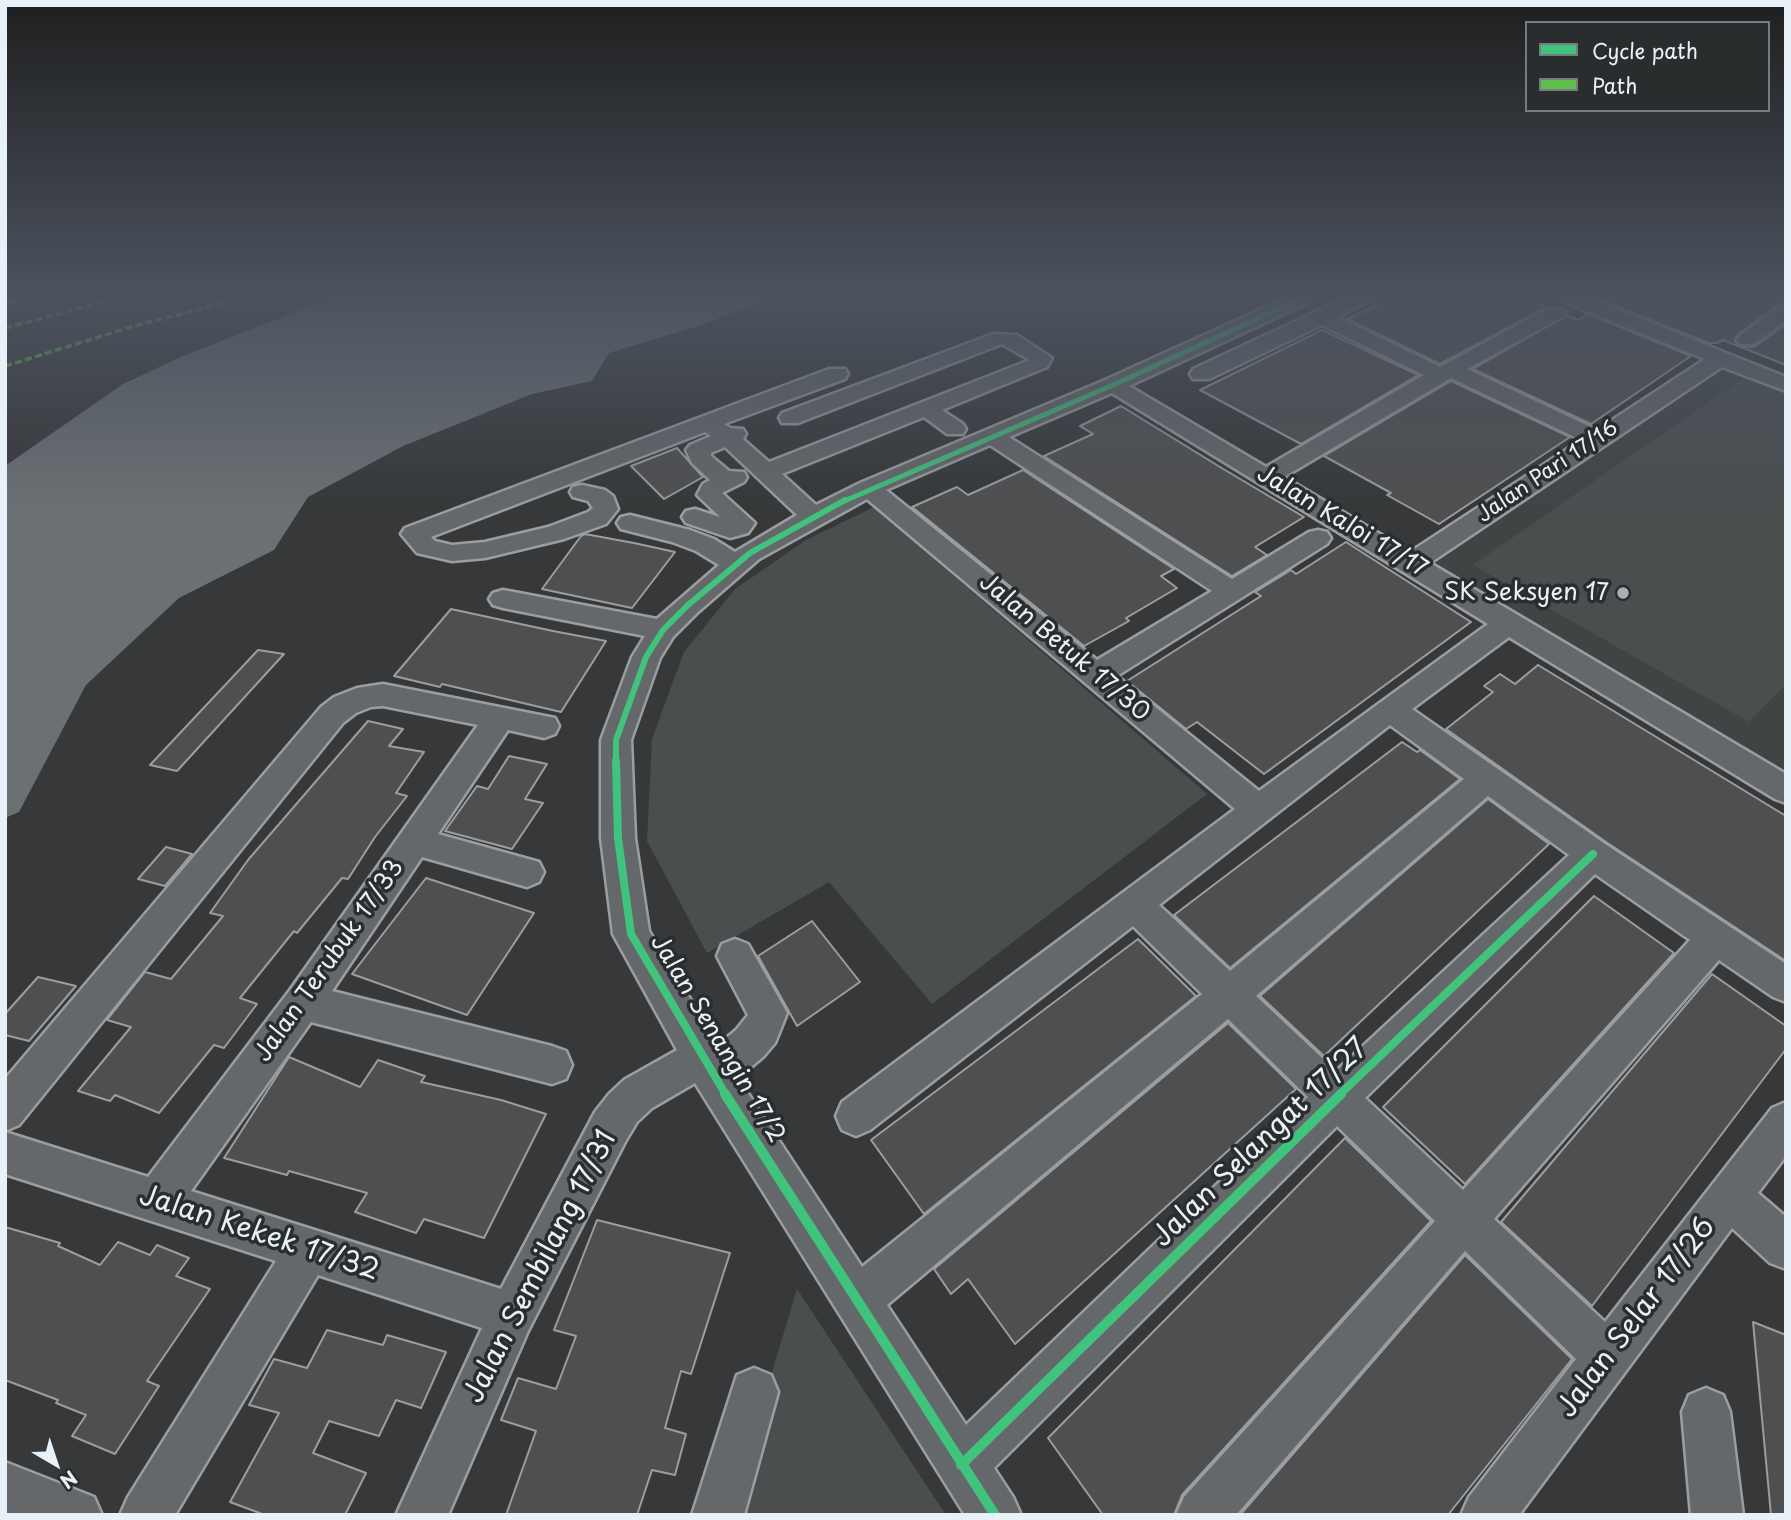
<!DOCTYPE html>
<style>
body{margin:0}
#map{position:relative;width:1791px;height:1520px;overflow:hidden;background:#363839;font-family:"Playpen Sans",sans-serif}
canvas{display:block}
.frame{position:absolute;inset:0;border:7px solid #e8f1f8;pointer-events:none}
.legend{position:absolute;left:1525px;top:21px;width:245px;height:91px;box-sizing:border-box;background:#2a2d2e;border:2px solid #767b7f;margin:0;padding:9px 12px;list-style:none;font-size:21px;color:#e8f1f8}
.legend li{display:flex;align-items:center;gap:14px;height:35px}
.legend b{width:35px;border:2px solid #767b7f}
.north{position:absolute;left:21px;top:1429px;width:70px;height:70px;-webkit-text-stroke:5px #2a2d2e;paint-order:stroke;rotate:141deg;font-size:19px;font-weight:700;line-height:28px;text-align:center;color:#e8f1f8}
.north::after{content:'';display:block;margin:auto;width:24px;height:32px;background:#e8f1f8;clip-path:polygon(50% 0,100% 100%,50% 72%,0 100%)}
</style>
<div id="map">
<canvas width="1791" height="1520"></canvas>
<div class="frame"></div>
<ul class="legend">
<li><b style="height:9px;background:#40c37c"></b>Cycle path</li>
<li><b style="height:9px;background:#5fbe4e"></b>Path</li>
</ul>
<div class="north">N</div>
</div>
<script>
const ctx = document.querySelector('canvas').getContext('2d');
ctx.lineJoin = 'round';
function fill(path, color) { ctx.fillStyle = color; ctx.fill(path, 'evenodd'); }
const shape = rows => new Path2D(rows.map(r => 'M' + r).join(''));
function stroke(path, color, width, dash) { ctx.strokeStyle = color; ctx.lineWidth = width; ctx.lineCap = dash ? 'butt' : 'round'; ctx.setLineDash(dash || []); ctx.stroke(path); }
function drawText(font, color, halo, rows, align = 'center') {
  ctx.font = font + ' "Playpen Sans",sans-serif'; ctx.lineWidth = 7; ctx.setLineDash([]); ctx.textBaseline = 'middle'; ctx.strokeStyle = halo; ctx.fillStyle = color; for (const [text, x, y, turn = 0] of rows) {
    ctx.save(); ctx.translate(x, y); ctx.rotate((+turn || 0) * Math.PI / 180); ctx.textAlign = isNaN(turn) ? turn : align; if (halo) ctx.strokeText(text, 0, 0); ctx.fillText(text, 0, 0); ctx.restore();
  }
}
const built = shape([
 [1721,358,1786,385,1786,790,1412,563]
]);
const green = shape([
 [1746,376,1786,392,1786,684,1749,722,1473,565],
 [874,507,1207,794,932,1004,829,882,707,953,647,841,652,739,684,652,735,589,806,540],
 [797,1289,946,1515,729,1515]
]);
const water = shape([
 [335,296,778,296,698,326,609,353,592,381,532,394,403,446,308,497,274,550,179,598,86,685,19,812,5,818,5,466,123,384,183,356]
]);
const building = shape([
 [1394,296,1520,296,1546,307,1440,364,1348,319,1394,296],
 [1620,296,1786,296,1786,299,1738,334,1734,340,1740,347,1754,347,1786,324,1786,365,1723,340,1717,343,1709,343,1608,303,1620,296],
 [1588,314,1691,356,1591,424,1473,369,1567,315,1578,320,1588,314],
 [1322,330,1418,375,1301,444,1200,390,1322,330],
 [1451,381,1570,437,1439,524,1387,495,1391,493,1324,456,1451,381],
 [1121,406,1220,467,1304,517,1255,547,1267,555,1232,576,1044,456,1093,434,1080,426,1121,406],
 [677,448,703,477,664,499,631,466,677,448],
 [1023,470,1174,569,1161,576,1177,588,1126,618,1129,621,1084,646,912,507,957,487,968,495,1023,470],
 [585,534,634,543,675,552,632,608,542,589,581,536,585,534],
 [1346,542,1471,622,1264,774,1197,722,1186,729,1127,681,1261,596,1255,592,1291,570,1296,574,1346,542],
 [451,609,553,631,606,641,561,712,442,684,440,687,394,676,451,609],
 [258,650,284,654,177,771,150,765,258,650],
 [1538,665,1786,816,1786,961,1606,842,1446,729,1493,692,1484,686,1500,674,1515,684,1538,665],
 [368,721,403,729,389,746,424,752,396,793,407,796,375,837,348,879,342,878,297,933,294,931,240,998,257,1004,224,1048,214,1045,159,1113,115,1095,110,1101,78,1091,131,1027,107,1020,145,972,171,979,223,916,210,913,248,860,368,721],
 [1402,742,1417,752,1420,750,1460,779,1230,968,1174,915,1402,742],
 [509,756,547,764,525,799,543,803,512,849,445,831,477,786,488,789,509,756],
 [1488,799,1549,844,1324,1056,1260,996,1488,799],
 [166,847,192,854,165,886,138,879,166,847],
 [426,878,534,913,467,1015,352,974,426,878],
 [1594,896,1674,953,1465,1184,1383,1107,1594,896],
 [812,921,860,982,797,1026,758,956,812,921],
 [1138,939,1196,996,924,1214,871,1140,1138,939],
 [1712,974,1786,1026,1786,1049,1592,1306,1501,1222,1712,974],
 [38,977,76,986,29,1041,5,1035,5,1014,38,977],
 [1228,1023,1296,1089,1015,1344,968,1279,951,1294,934,1269,1228,1023],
 [289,1057,360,1087,378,1060,425,1076,421,1082,501,1100,546,1114,484,1238,424,1219,416,1233,355,1212,367,1193,289,1171,287,1175,224,1158,289,1057],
 [1345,1138,1431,1221,1182,1495,1174,1515,1103,1515,1048,1438,1345,1138],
 [597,1220,730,1253,691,1374,681,1371,665,1428,686,1434,675,1475,652,1470,637,1515,506,1515,536,1431,501,1420,518,1378,556,1389,576,1336,554,1330,597,1220],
 [5,1227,60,1243,58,1246,100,1265,118,1242,150,1255,157,1245,189,1258,176,1276,210,1289,147,1381,159,1386,115,1454,72,1436,86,1415,56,1403,58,1400,5,1380,5,1227],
 [1465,1255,1572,1359,1448,1515,1240,1515,1465,1255],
 [1753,1322,1786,1335,1786,1515,1771,1515,1753,1322],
 [327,1330,383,1345,387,1335,446,1352,421,1408,396,1400,379,1436,329,1421,313,1453,366,1473,345,1515,265,1515,230,1502,279,1413,249,1405,274,1359,307,1368,327,1330]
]);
const minor = shape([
 [5,296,20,296,18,300,5,304,5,296],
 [1290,296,1316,296,1314,300,1129,386,1266,467,1424,375,1322,325,1209,379,1193,379,1190,374,1193,369,1350,296,1376,296,1337,317,1440,367,1548,309,1562,309,1565,313,1562,317,1467,369,1597,430,1705,359,1559,300,1557,296,1584,296,1786,377,1786,391,1722,367,1430,563,1786,774,1786,803,1775,799,1509,637,1412,709,1605,844,1786,964,1786,1002,1773,997,1719,960,1494,1219,1605,1322,1772,1108,1786,1102,1786,1156,1758,1193,1786,1217,1786,1269,1770,1263,1732,1228,1519,1515,1461,1515,1469,1497,1576,1359,1465,1251,1236,1515,1176,1515,1184,1497,1435,1221,1337,1126,994,1468,1013,1497,1021,1515,965,1515,695,1083,652,1108,637,1122,625,1142,528,1331,448,1515,396,1515,482,1328,318,1275,175,1515,120,1515,128,1497,276,1261,5,1174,5,1132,148,1177,290,990,478,725,383,706,371,707,356,713,343,723,19,1125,5,1131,5,1079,321,707,334,697,357,688,383,684,555,718,559,726,555,734,544,738,508,730,438,834,539,862,544,872,539,882,527,887,422,857,332,991,552,1046,566,1051,572,1065,566,1079,552,1084,311,1022,191,1191,501,1289,595,1112,609,1094,624,1080,677,1050,613,934,601,838,601,740,632,657,645,636,503,608,493,605,489,599,493,593,503,590,657,619,719,565,696,551,672,542,621,529,617,523,621,517,630,515,690,530,714,539,735,552,797,515,725,447,711,453,711,456,729,471,744,472,747,477,744,482,722,493,755,523,748,533,730,538,686,523,682,517,686,511,695,509,720,517,697,495,703,484,710,480,692,463,686,450,690,445,711,436,705,432,431,537,435,541,452,545,485,542,548,527,588,512,593,508,588,501,573,497,570,492,573,487,582,485,605,490,613,496,618,509,606,524,564,539,485,558,452,561,417,553,401,534,405,528,829,369,845,369,848,374,845,379,724,424,730,428,743,429,746,434,743,439,769,462,1030,360,1002,344,798,423,782,423,779,418,782,413,993,334,1017,335,1052,358,1047,367,942,410,963,424,966,429,963,434,947,434,924,417,782,474,816,505,860,483,1105,380,1290,296],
 [1451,378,1581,440,1410,552,1284,477,1451,378],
 [1112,393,1488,624,1259,791,1117,676,1327,544,1331,538,1327,532,1318,530,1309,532,1232,579,1009,437,1112,393],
 [990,445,1212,591,1097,660,886,490,990,445],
 [867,499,1235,809,842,1102,836,1116,842,1130,856,1136,870,1130,1133,926,1202,994,862,1267,738,1078,764,1056,775,1043,787,1013,748,944,735,939,722,944,717,956,748,1015,736,1030,718,1045,649,931,635,838,631,740,660,658,673,637,698,612,759,559,867,499],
 [1390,725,1464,779,1230,971,1159,905,1390,725],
 [1488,796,1569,855,1336,1071,1256,996,1488,796],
 [1595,874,1690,940,1463,1190,1365,1098,1595,874],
 [1228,1019,1308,1097,966,1425,887,1305,1228,1019],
 [1786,306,1786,321,1754,344,1740,344,1737,340,1740,336,1779,308,1786,306],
 [754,1368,771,1375,778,1392,744,1515,692,1515,737,1375,754,1368],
 [1706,1388,1723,1395,1730,1412,1743,1515,1691,1515,1682,1412,1689,1395,1706,1388],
 [5,1462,94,1497,102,1515,11,1515,5,1512,5,1462]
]);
const quiet = shape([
 [5,328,126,296],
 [5,366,134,326,251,296]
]);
const cyclewayFar3 = shape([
 [842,502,1113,385,1307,296]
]);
const cyclewayFar2 = shape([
 [616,762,616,740,646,657,663,630,688,605,750,553,845,500]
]);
const cyclewayFar1 = shape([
 [616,761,618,838,631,934,726,1095],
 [1339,1095,1593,854]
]);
const cycleway = shape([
 [725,1094,995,1515],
 [961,1465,1341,1094]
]);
const markers = [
 [1623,593,7,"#aab0b5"]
];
const farStreetnames = [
 ["Jalan Pari 17/16",1548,472,-34]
];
const streetNames = [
 ["Jalan Kaloi 17/17",1342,522,31],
 ["Jalan Betuk 17/30",1064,648,40],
 ["Jalan Terubuk 17/33",330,961,-55],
 ["Jalan Senangin 17/2",717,1039,59]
];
const poiNames = [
 ["SK Seksyen 17",1609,593]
];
const nearStreetnames = [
 ["Jalan Selangat 17/27",1261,1143,-44],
 ["Jalan Kekek 17/32",259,1234,18],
 ["Jalan Sembilang 17/31",541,1267,-63],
 ["Jalan Selar 17/26",1637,1318,-53]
];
fill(built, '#404445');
fill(green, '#4a4e4f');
fill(water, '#6b7073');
fill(building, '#4e4f50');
stroke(building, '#9b9d9f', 2);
stroke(minor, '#9b9d9f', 5);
fill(minor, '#65686b');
stroke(quiet, '#5fbe4e', 3.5, [7, 3.5]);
stroke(cyclewayFar3, '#40c37c', 5);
stroke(cyclewayFar2, '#40c37c', 6);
stroke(cyclewayFar1, '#40c37c', 8);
stroke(cycleway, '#40c37c', 10);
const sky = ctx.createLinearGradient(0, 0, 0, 509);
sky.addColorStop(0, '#1e1f1f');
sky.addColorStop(0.58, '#4c535f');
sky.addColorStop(1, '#4c535f00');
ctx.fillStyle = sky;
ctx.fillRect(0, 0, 1791, 509);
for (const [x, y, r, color] of markers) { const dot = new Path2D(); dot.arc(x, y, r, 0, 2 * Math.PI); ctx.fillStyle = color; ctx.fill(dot); stroke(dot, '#2a2d2e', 2.5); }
drawText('21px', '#e8f1f8', '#2a2d2e', farStreetnames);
drawText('24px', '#e8f1f8', '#2a2d2e', streetNames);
drawText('24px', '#e8f1f8', '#2a2d2e', poiNames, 'right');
drawText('28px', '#e8f1f8', '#2a2d2e', nearStreetnames);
</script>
